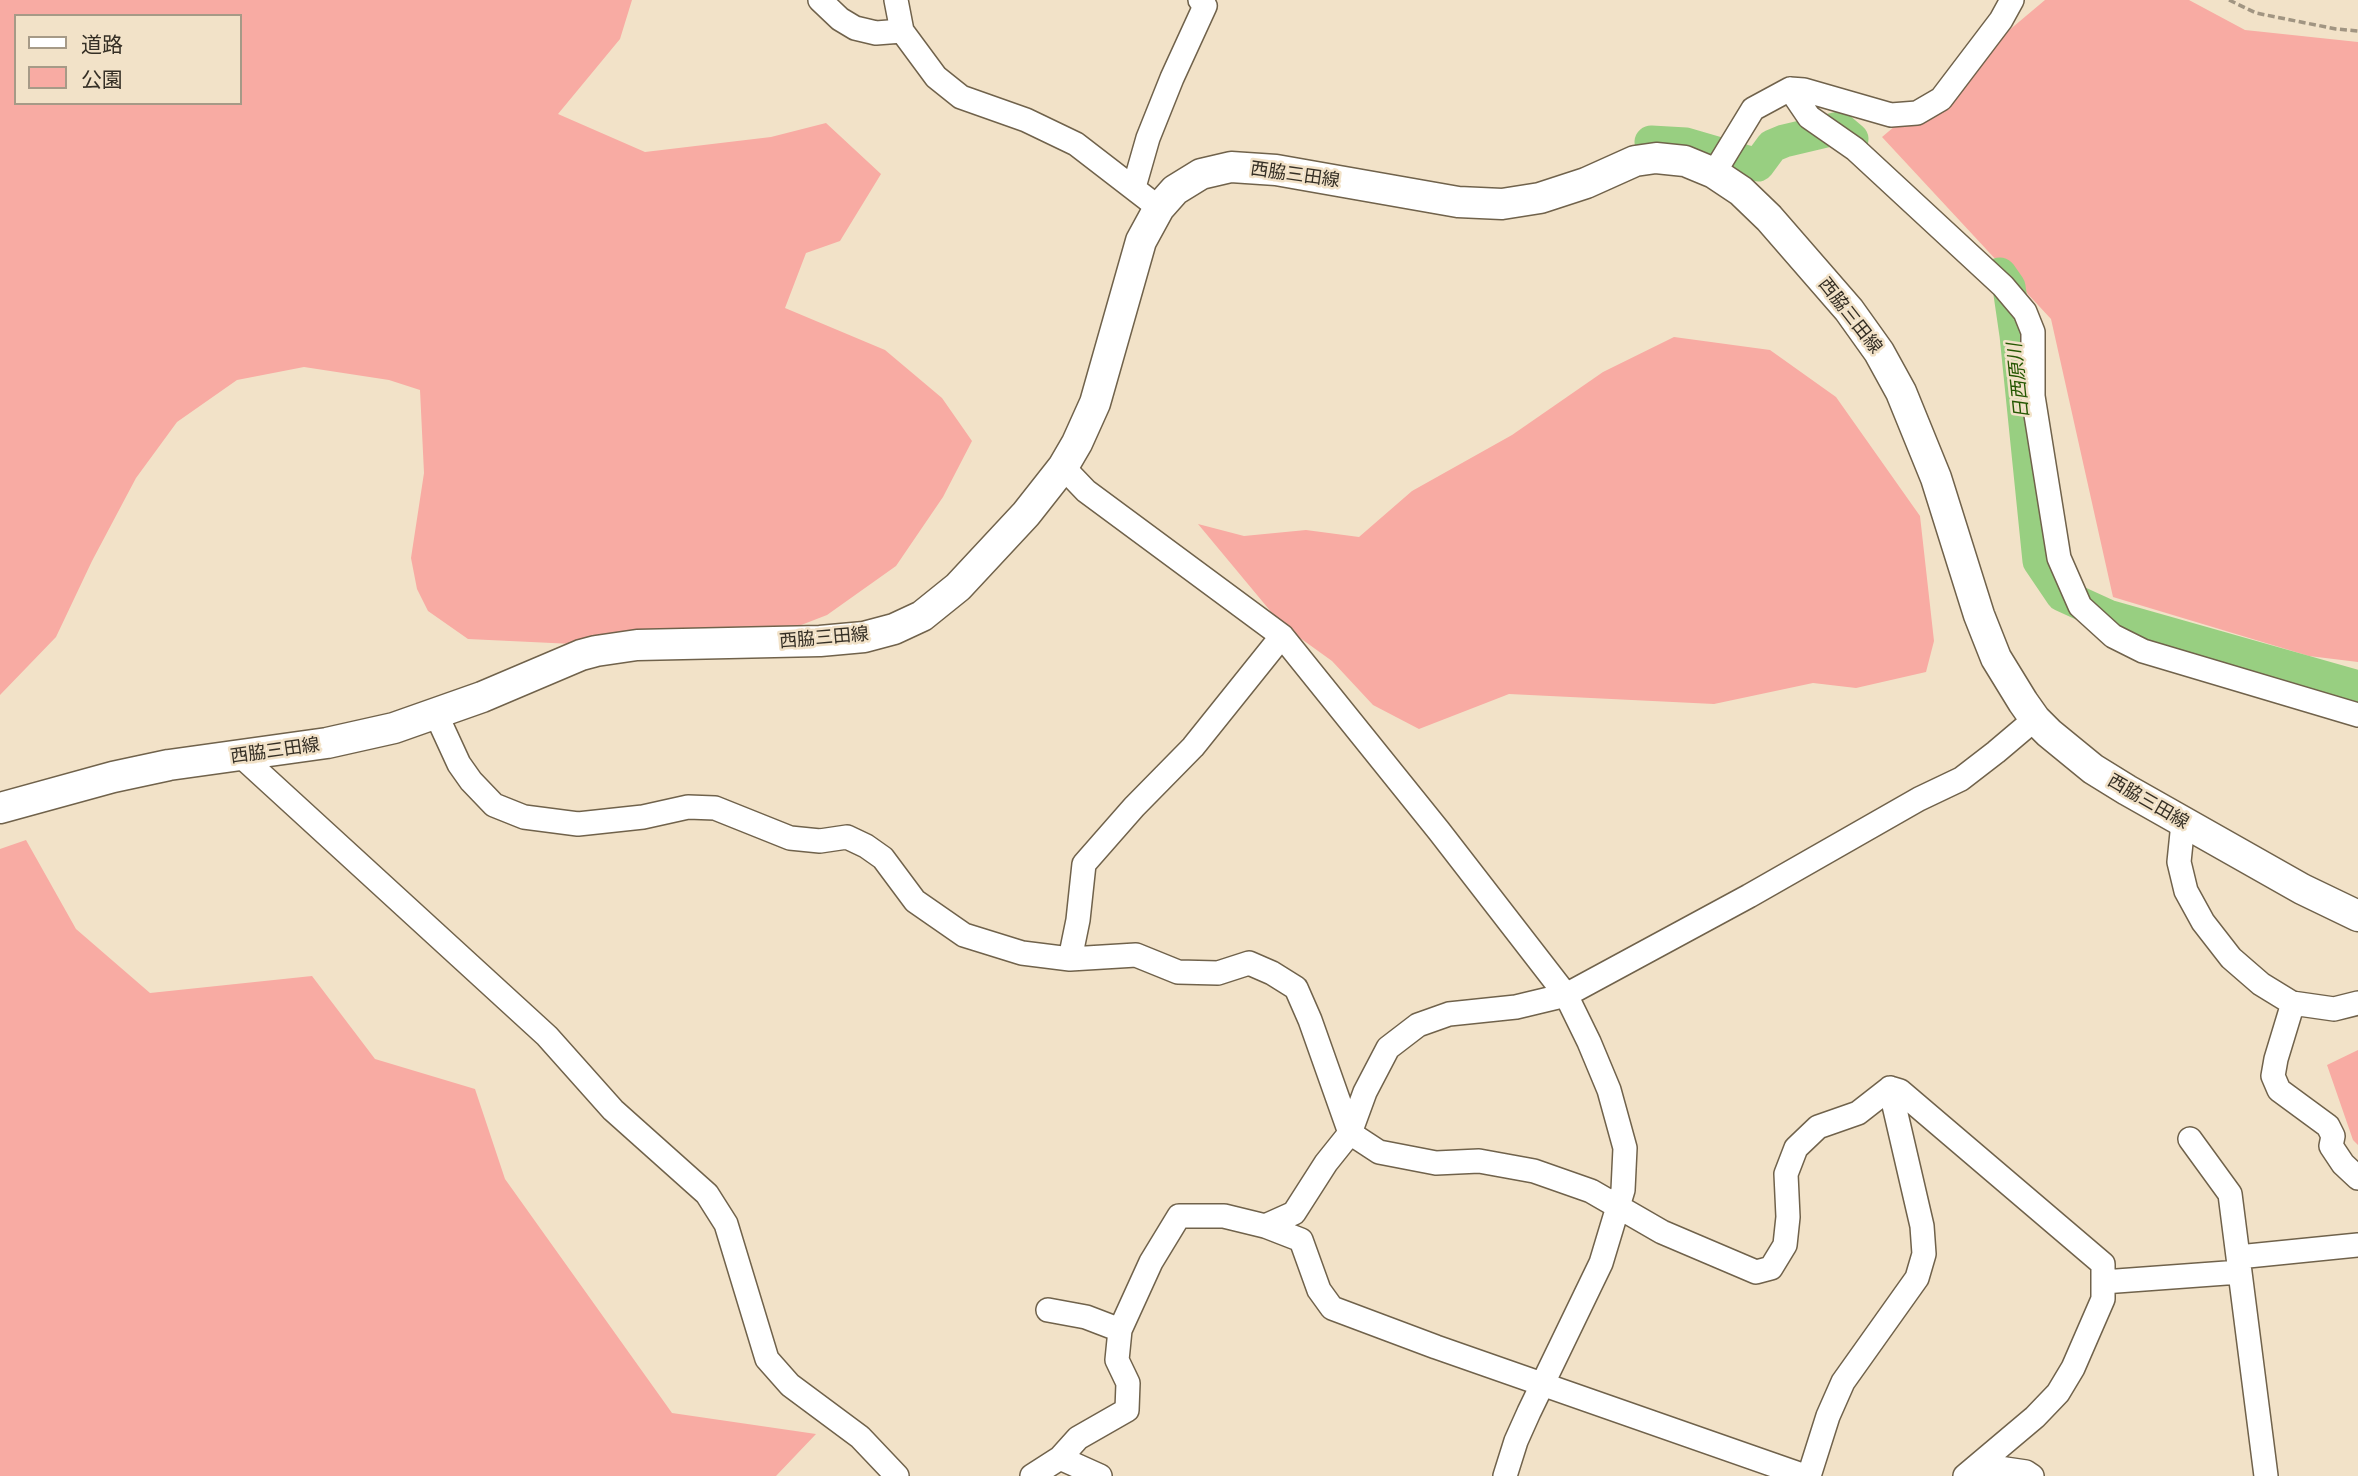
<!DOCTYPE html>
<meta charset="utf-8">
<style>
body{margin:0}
#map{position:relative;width:2358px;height:1476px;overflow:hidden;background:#f2e2c8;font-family:Montserrat,"Noto Sans JP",sans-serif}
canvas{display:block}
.legend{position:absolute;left:14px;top:14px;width:228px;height:91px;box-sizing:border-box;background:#f2e2c8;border:2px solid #a69a87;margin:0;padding:9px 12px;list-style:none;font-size:21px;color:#352f25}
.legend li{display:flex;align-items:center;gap:14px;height:35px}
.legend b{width:35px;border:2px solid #a69a87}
</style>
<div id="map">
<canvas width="2358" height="1476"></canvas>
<ul class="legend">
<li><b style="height:9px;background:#fff"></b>道路</li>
<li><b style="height:19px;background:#f8aba3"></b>公園</li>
</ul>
</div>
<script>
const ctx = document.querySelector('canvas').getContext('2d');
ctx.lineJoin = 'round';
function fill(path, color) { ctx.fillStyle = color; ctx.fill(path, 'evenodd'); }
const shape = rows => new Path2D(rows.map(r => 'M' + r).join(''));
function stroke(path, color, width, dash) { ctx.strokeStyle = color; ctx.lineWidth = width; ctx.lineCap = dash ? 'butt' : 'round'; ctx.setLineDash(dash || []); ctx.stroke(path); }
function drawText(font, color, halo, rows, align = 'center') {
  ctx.font = font + ' Montserrat,"Noto Sans JP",sans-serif'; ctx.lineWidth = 5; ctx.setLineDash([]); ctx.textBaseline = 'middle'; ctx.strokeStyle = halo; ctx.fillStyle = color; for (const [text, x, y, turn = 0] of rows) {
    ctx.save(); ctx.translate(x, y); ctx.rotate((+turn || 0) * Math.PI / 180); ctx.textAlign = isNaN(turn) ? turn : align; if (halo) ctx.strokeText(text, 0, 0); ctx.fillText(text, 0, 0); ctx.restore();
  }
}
const green = shape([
 [0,0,632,0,620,39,558,114,645,152,771,137,826,123,881,174,840,241,806,253,785,308,885,350,942,398,972,441,943,497,896,566,827,615,765,639,573,644,468,639,428,611,417,589,411,558,424,473,420,390,389,380,304,367,237,380,177,422,136,478,92,561,56,637,0,695],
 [16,16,240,16,240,103,16,103],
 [2045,0,2189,0,2245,30,2358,42,2358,662,2309,656,2113,597,2051,319,1882,137],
 [1674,337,1770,350,1836,397,1920,516,1934,641,1926,672,1856,688,1813,683,1714,704,1509,694,1419,729,1373,705,1332,661,1282,625,1198,524,1244,536,1306,530,1359,537,1412,491,1512,435,1603,372],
 [26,840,76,929,150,993,312,976,375,1059,475,1089,505,1179,672,1413,816,1434,776,1476,0,1476,0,849],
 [2358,1050,2358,1145,2353,1140,2327,1065]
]);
const river = shape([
 [1651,142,1686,144,1758,165,1772,146,1784,141,1839,128,1852,139],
 [2000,274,2009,287,2016,335,2039,561,2062,595,2108,616,2358,687]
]);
const path = shape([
 [2229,0,2256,13,2336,29,2358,31]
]);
const minor = shape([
 [820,0,840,19,855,28,876,33,902,31],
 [896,0,902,31,936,77,961,97,1026,120,1076,144,1159,208],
 [1790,89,1809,117,1855,149,2003,286,2025,312,2033,332,2033,396,2059,558,2080,606,2113,636,2143,651,2358,715],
 [1714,173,1753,109,1790,89,1804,90,1891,115,1917,113,1941,99,2001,20,2012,0],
 [1134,187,1148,138,1172,78,1205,6,1200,0],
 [1063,467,1086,491,1282,636,1439,831,1566,995,1589,1042,1609,1090,1625,1148,1623,1190,1601,1263,1529,1412,1516,1441,1505,1476],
 [436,714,459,764,471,781,494,805,524,817,578,824,643,817,688,807,715,808,790,838,820,841,847,837,866,846,883,858,915,901,964,935,1022,953,1070,959,1136,955,1178,972,1218,973,1249,963,1272,973,1296,988,1310,1020,1350,1133,1379,1152,1436,1163,1479,1161,1534,1171,1591,1191,1662,1232,1756,1272,1771,1268,1785,1245,1788,1217,1786,1174,1796,1148,1818,1127,1858,1113,1890,1088],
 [240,755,547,1036,613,1110,707,1194,726,1224,767,1359,790,1385,860,1437,897,1476],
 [2183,823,2179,862,2186,891,2203,922,2231,958,2261,984,2292,1003,2334,1009,2358,1003],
 [1070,959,1078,920,1084,864,1134,807,1193,747,1282,636],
 [2293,1003,2276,1059,2273,1076,2279,1090,2328,1126,2333,1136,2331,1146,2343,1164,2358,1178],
 [1890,1088,1900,1091,2103,1264,2103,1299,2073,1368,2058,1393,2035,1417,1965,1476],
 [2190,1139,2230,1194,2266,1476],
 [1265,1226,1294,1213,1326,1163,1350,1133,1365,1092,1388,1048,1418,1025,1449,1014,1516,1007,1566,995,1749,896,1919,799,1961,779,1996,752,2035,719],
 [2238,1257,2358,1245],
 [2103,1282,2240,1272],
 [1048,1310,1086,1317,1120,1330],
 [1060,1458,1100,1476],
 [1032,1476,1060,1458,1078,1438,1127,1410,1128,1383,1117,1360,1120,1330,1151,1262,1179,1216,1224,1216,1265,1226,1301,1240,1319,1290,1332,1308,1436,1347,1805,1476],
 [1809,1476,1828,1416,1843,1382,1917,1278,1924,1254,1922,1226,1890,1088],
 [1973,1476,1992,1467,2026,1472,2032,1476]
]);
const major = shape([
 [0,808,113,777,169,765,327,743,394,728,482,697,581,655,596,651,637,645,820,641,864,637,894,629,922,616,958,587,1026,514,1063,467,1077,443,1095,403,1141,241,1159,208,1175,190,1201,174,1231,167,1276,170,1458,202,1502,204,1540,198,1586,183,1635,161,1656,158,1685,161,1714,173,1741,191,1769,218,1849,310,1879,352,1901,392,1936,478,1979,615,1996,658,2023,702,2035,719,2049,733,2093,769,2127,790,2302,889,2358,916]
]);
const streetNames = [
 ["西脇三田線",1295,175,8],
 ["西脇三田線",1850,316,52],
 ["西脇三田線",824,638,-5],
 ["西脇三田線",275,751,-8],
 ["西脇三田線",2148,802,30]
];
const waterNames = [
 ["日西原川",2019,381,-96]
];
fill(green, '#f8aba3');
stroke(river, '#98cf81', 33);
stroke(minor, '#70624b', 26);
stroke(major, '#70624b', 33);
stroke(path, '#a19582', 3.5, [7, 3.5]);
stroke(minor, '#fff', 23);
stroke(major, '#fff', 30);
drawText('18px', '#352f25', '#f2e2c8', streetNames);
drawText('italic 19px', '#255702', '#f2e2c8', waterNames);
</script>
